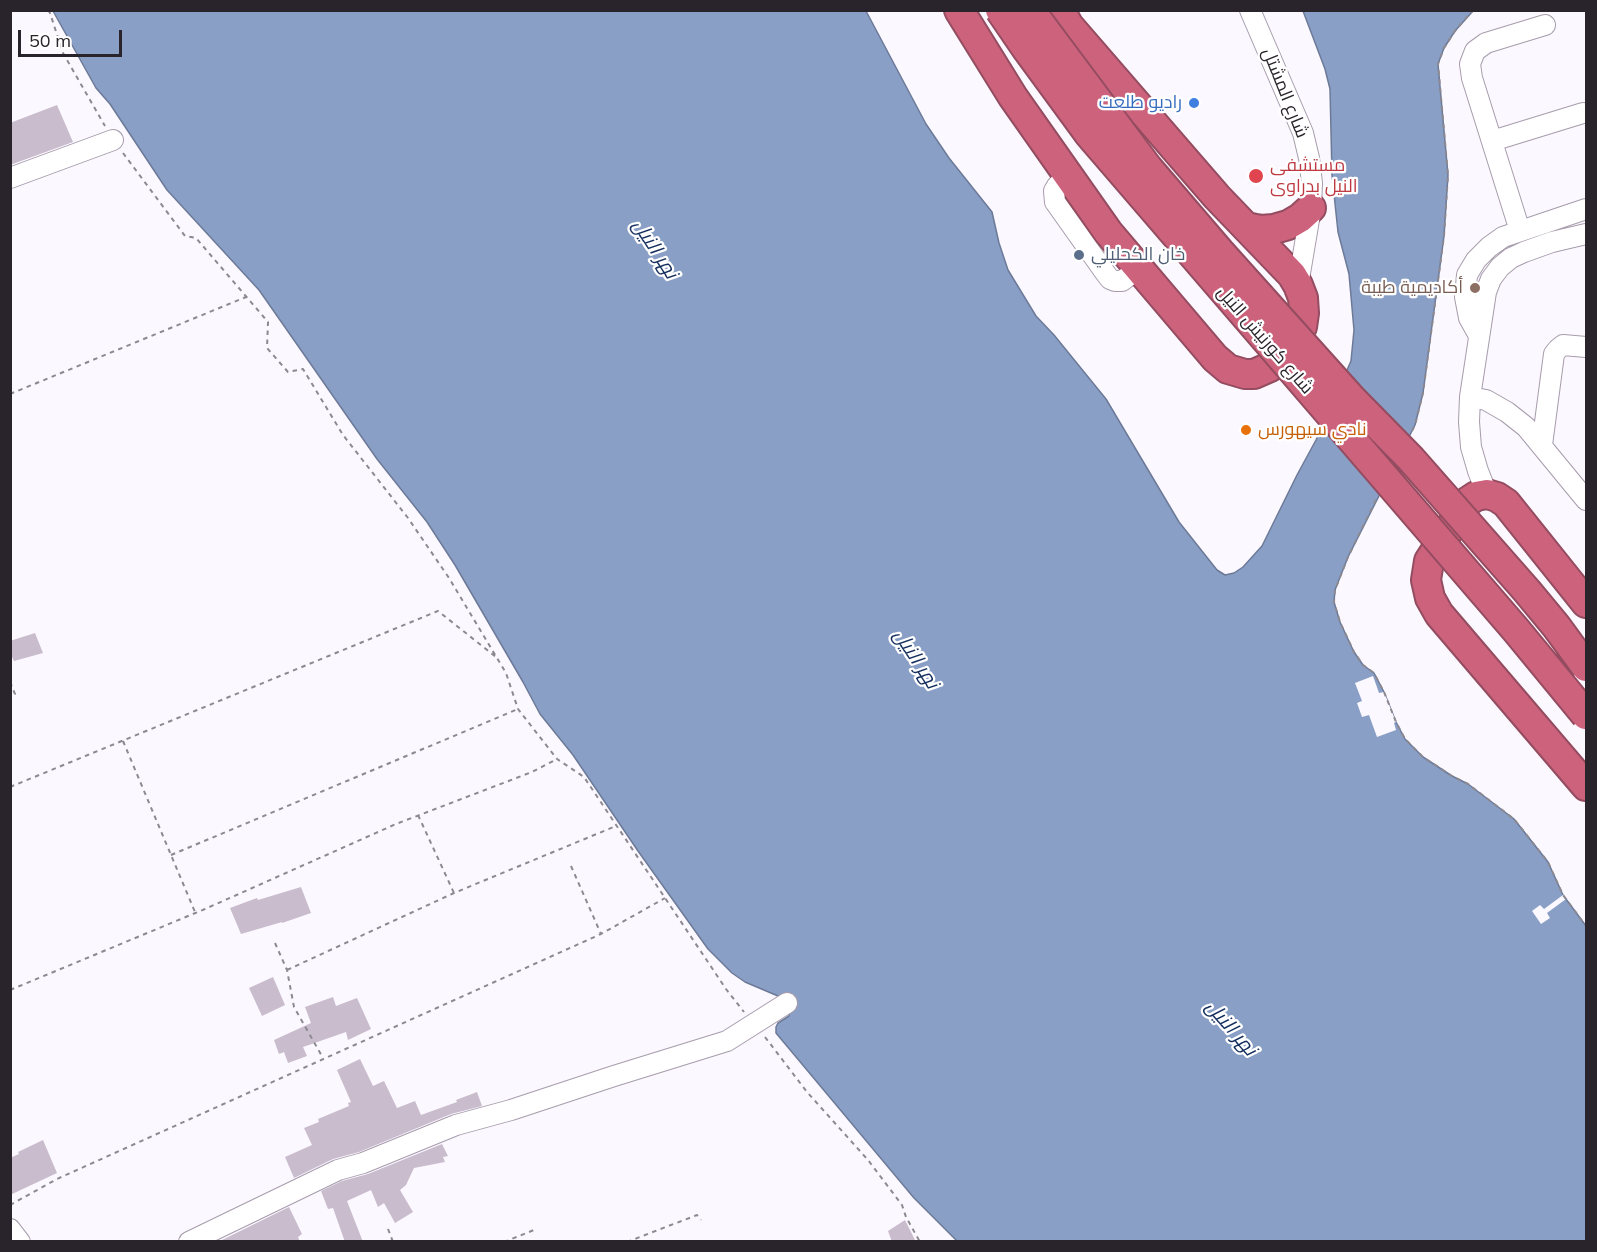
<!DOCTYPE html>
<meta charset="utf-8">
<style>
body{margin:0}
#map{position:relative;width:1597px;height:1252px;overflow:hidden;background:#fcf8ff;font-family:Mulish,sans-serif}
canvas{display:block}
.frame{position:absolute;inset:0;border:12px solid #29242b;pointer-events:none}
.scale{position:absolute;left:18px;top:30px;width:104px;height:27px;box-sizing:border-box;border:3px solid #29242b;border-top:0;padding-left:8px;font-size:18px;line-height:21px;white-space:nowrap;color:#29242b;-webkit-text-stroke:4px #fff;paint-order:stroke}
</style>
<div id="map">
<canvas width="1597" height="1252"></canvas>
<div class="frame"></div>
<div class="scale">50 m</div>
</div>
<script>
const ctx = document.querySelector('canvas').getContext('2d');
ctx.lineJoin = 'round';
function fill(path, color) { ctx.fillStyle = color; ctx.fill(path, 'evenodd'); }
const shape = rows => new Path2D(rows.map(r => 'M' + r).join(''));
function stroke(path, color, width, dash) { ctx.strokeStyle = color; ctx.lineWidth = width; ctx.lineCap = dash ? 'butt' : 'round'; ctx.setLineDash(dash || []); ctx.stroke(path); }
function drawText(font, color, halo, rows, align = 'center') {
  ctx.font = font + ' Mulish,Cairo,sans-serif'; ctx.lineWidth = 4.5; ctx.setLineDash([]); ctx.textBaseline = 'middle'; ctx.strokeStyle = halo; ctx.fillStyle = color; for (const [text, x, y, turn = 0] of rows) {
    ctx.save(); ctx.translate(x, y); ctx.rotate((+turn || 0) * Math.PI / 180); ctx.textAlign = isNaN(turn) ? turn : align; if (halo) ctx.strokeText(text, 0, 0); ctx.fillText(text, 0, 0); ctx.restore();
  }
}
const water = shape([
 [53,11,866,11,926,124,949,158,992,212,999,243,1008,270,1036,316,1054,335,1106,399,1179,522,1217,570,1225,575,1234,573,1243,567,1262,546,1297,475,1316,440,1351,361,1354,330,1349,274,1338,232,1332,175,1330,89,1325,69,1303,11,1473,11,1455,31,1444,48,1438,64,1448,175,1444,236,1423,393,1415,425,1348,557,1335,590,1334,602,1340,622,1354,652,1363,665,1374,673,1384,692,1396,722,1405,739,1423,757,1452,776,1468,784,1514,819,1548,862,1563,895,1586,926,1586,1241,957,1241,914,1198,776,1033,776,1027,778,1023,789,1016,790,1009,787,1003,778,996,745,982,732,973,708,949,638,851,573,755,540,714,523,682,455,565,427,522,377,459,259,290,167,190,110,104,96,88,53,11]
]);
const pier = shape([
 [1373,676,1379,693,1384,692,1396,722,1394,723,1396,730,1377,737,1369,715,1362,717,1357,703,1362,701,1355,683],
 [1563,895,1566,899,1547,913,1550,918,1541,924,1532,911,1540,905,1544,909]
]);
const building = shape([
 [57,105,73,142,10,165,10,123],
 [35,633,43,653,14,661,10,653,10,641],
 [301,887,311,913,282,923,282,922,241,934,230,908,257,898,258,900],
 [273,977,285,1005,262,1016,249,988],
 [333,997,336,1006,357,998,371,1029,348,1040,346,1032,303,1047,307,1056,288,1063,284,1052,279,1054,274,1040,311,1023,305,1007],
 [360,1059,373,1086,384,1081,397,1108,415,1101,421,1115,457,1102,456,1100,477,1092,482,1106,451,1114,359,1152,333,1159,294,1178,285,1157,312,1145,304,1128,319,1122,318,1119,349,1106,348,1103,351,1102,337,1070],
 [43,1140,57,1173,10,1195,10,1158,19,1154,18,1152],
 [442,1144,448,1156,443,1157,445,1162,414,1168,406,1185,400,1190,413,1212,395,1223,384,1203,378,1207,371,1190,347,1201,363,1242,345,1242,333,1208,328,1209,321,1191,342,1181,368,1174],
 [289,1207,302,1234,298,1237,300,1242,218,1242],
 [905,1220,916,1242,892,1242,888,1231]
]);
const path = shape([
 [48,10,50,13,63,53,105,126],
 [123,153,185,236,196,238,268,322,267,348,288,372,303,369,343,435,408,518,449,578,506,673,518,709,557,759,584,777,726,989,744,1012],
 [10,394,246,297],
 [1412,431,1415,425,1423,393,1444,236,1448,175,1438,64,1444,48,1455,31,1473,10],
 [1376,500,1348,557,1335,590,1334,602,1340,622,1354,652,1363,665,1374,673,1384,692,1396,722,1405,739,1423,757,1452,776,1468,784,1514,819,1548,862,1563,895,1586,926],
 [10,682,15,694,10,697],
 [123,741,195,912],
 [10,787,438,611,496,657],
 [418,815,454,893],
 [171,855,518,709],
 [571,866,601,934,665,898],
 [275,943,287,970,294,1007,323,1058],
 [287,970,454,893,616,826],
 [10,990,205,909,396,824,532,772,557,759],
 [765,1037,807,1092,868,1160,902,1205,906,1217,920,1242],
 [10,1205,57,1179,601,934],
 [388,1229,393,1242],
 [504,1242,534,1230],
 [627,1242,697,1215,701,1220]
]);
const minor = shape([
 [1250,10,1303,133,1309,158,1312,183,1311,208,1298,285],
 [1492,141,1583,113],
 [1067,175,1057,186,1054,191,1055,202,1106,274,1110,279,1115,281,1122,281,1139,268],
 [10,178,113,140],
 [1520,231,1472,78,1470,64,1475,51,1486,43,1545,25],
 [1479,336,1469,318,1465,297,1467,275,1476,260,1489,247,1503,237,1586,209],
 [1470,397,1486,400,1507,412,1526,427,1586,500],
 [1542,445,1554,354,1558,349,1563,345,1586,347],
 [1487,494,1478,471,1471,447,1469,422,1470,397,1486,292,1491,279,1500,267,1511,258,1524,252,1552,242,1586,234],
 [10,1229,20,1242],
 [189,1242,338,1170,363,1163,456,1125,511,1110,614,1076,727,1041,787,1003]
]);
const highway = shape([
 [959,10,1013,97,1108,232,1215,358,1228,369,1245,374,1254,374,1270,367,1302,327,1304,313,1303,298,1298,285,1292,275,1217,197,1069,26,1060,10],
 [1246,227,1260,230,1274,229,1288,225,1300,218,1311,208],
 [1586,603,1506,503,1497,497,1487,494,1476,496,1467,502,1429,561,1426,580,1430,598,1439,614,1586,786]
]);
const highwayBridge = shape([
 [1000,10,1026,48,1089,134,1516,630,1586,715],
 [1030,10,1148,168,1220,252,1352,399,1411,459,1527,591,1556,626,1586,667]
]);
const markers = [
 [1194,103,6,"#3f7fe0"],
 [1256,176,8,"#e0444e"],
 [1079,255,6,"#5c6f8a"],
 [1475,288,6,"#8d6e63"],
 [1246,430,6,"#e8710a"]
];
const streetNames = [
 ["شارع المشتل",1285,93,68],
 ["شارع كورنيش النيل",1265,340,49]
];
const shopNames = [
 ["راديو طلعت",1182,103]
];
const healthNames = [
 ["مستشفى",1270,166],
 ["النيل بدراوى",1270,187]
];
const serviceNames = [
 ["خان الكحليلي",1091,255]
];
const educationNames = [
 ["أكاديمية طيبة",1463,288]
];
const foodNames = [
 ["نادي سيهورس",1258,430]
];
const waterNames = [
 ["نهر النيل",655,249,57],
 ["نهر النيل",916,659,57],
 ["نهر النيل",1231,1028,49]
];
fill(water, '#899fc6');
stroke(water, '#6c7a98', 1.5);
fill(pier, '#fcf8ff');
fill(building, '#c8bccd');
stroke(minor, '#a79cac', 22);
stroke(highway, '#944c60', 32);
stroke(path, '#8d8990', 2, [4.5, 4.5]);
stroke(minor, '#fff', 20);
stroke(highway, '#cd627c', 28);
stroke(highwayBridge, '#944c60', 32, []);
stroke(highwayBridge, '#cd627c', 28);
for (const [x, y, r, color] of markers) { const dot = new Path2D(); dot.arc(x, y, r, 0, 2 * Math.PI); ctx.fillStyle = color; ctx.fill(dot); stroke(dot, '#fff', 2); }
drawText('18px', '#29242b', '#fff', streetNames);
drawText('18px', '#366cbe', '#fff', shopNames, 'right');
drawText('18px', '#be3a42', '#fff', healthNames, 'left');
drawText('18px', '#4e5e75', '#fff', serviceNames, 'left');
drawText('18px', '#785e54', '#fff', educationNames, 'right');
drawText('18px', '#c56008', '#fff', foodNames, 'left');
drawText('italic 20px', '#132e5e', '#fff', waterNames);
</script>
